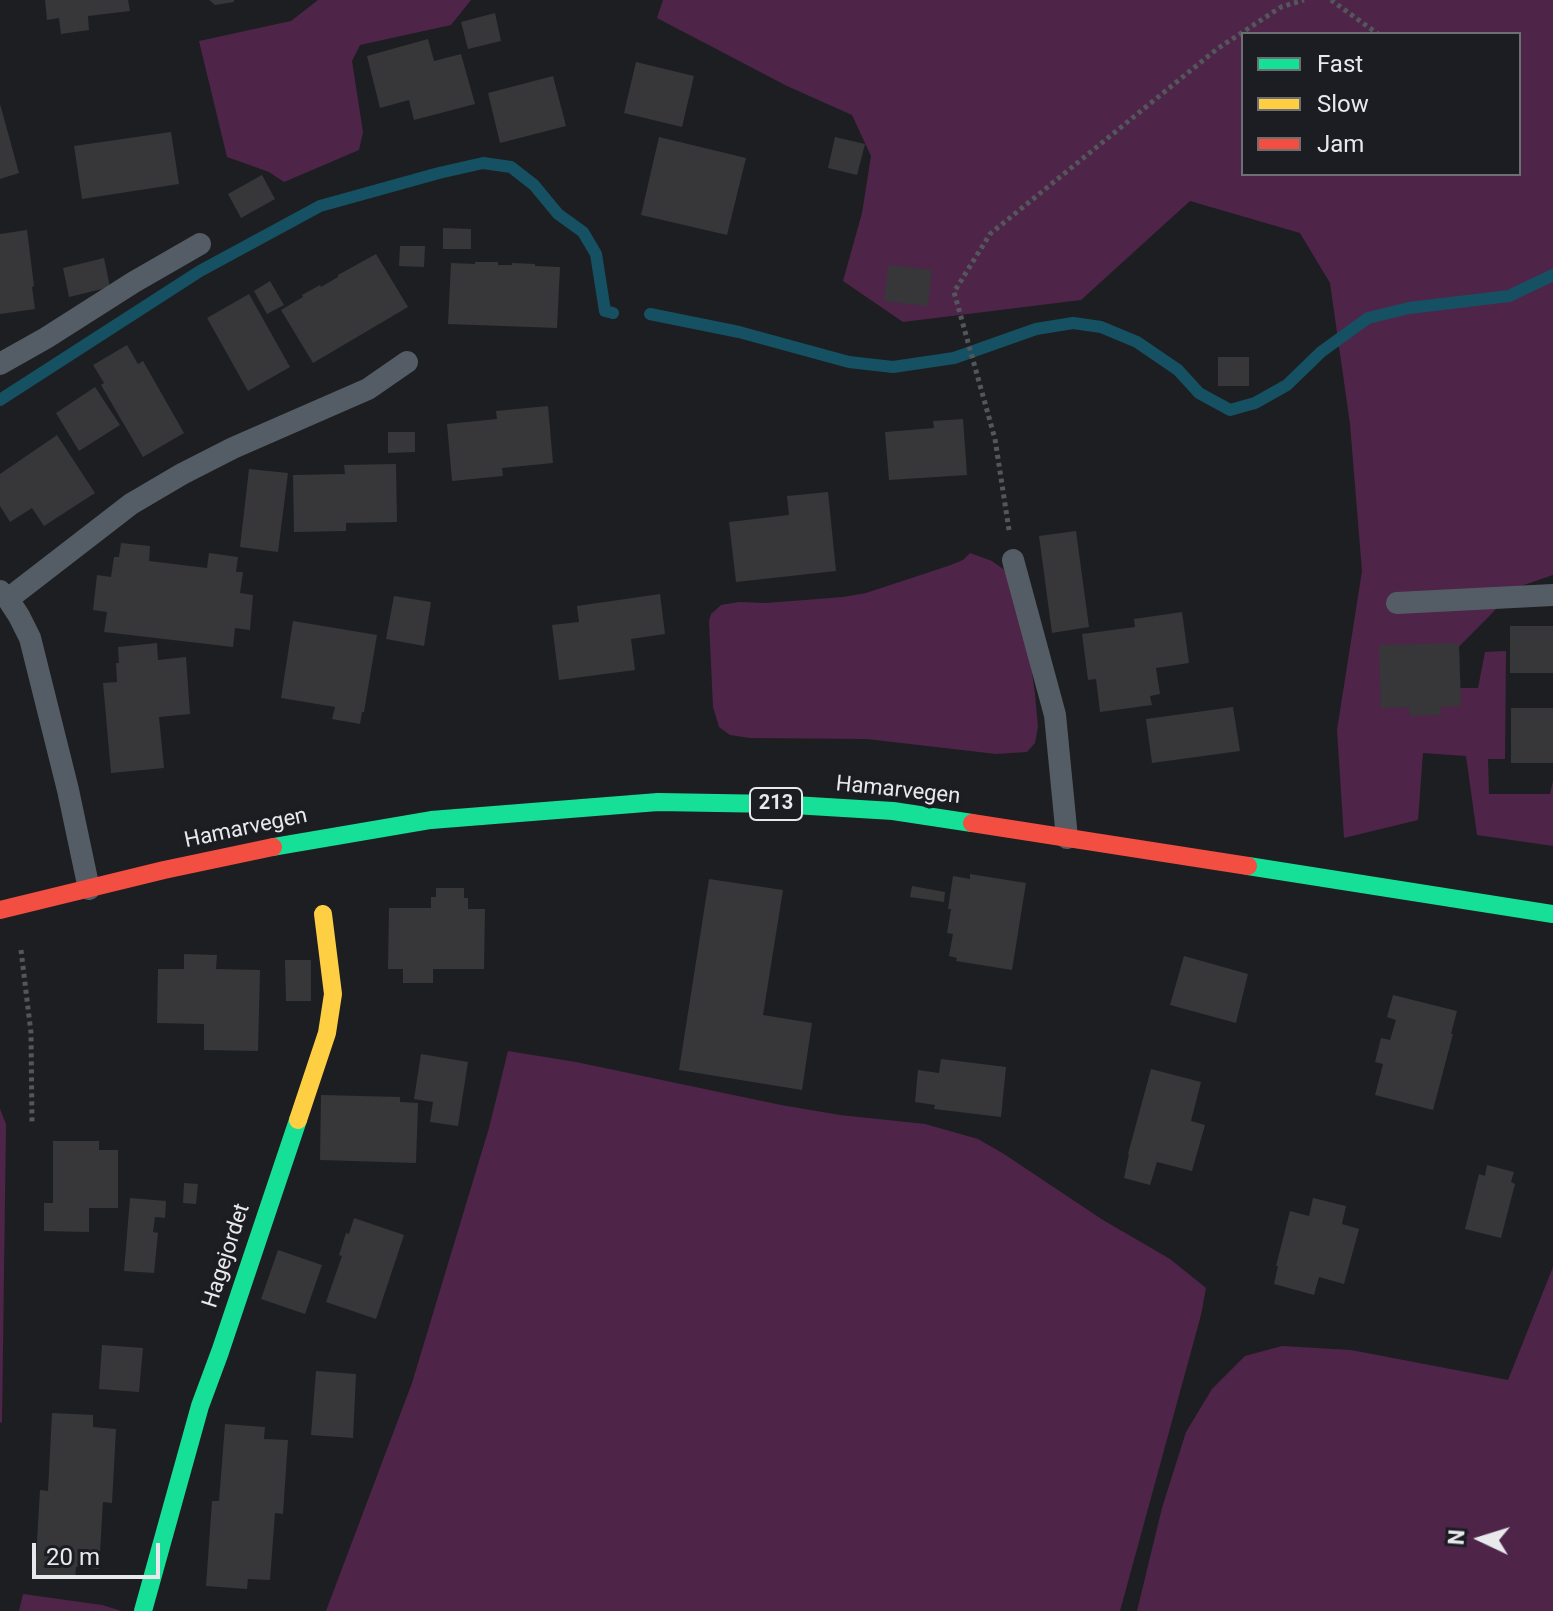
<!DOCTYPE html>
<style>
body{margin:0}
#map{position:relative;width:1553px;height:1611px;overflow:hidden;background:#1d1e21;font-family:Roboto,sans-serif}
canvas{display:block}
.legend{position:absolute;left:1241px;top:32px;width:280px;height:144px;box-sizing:border-box;background:#1c1d22;border:2px solid #6e6f73;margin:0;padding:10px 14px;list-style:none;font-size:24px;color:#e8e9ed}
.legend li{display:flex;align-items:center;gap:16px;height:40px}
.legend b{width:40px;border:2px solid #6e6f73}
.north{position:absolute;left:1441px;top:1499px;width:80px;height:80px;-webkit-text-stroke:6px #1c1d22;paint-order:stroke;rotate:274deg;font-size:22px;font-weight:700;line-height:32px;text-align:center;color:#e8e9ed}
.north::after{content:'';display:block;margin:auto;width:28px;height:36px;background:#e8e9ed;clip-path:polygon(50% 0,100% 100%,50% 72%,0 100%)}
.scale{position:absolute;left:32px;top:1543px;width:128px;height:36px;box-sizing:border-box;border:4px solid #e8e9ed;border-top:0;padding-left:10px;font-size:24px;line-height:28px;white-space:nowrap;color:#e8e9ed;-webkit-text-stroke:6px #1c1d22;paint-order:stroke}
</style>
<div id="map">
<canvas width="1553" height="1611"></canvas>
<ul class="legend">
<li><b style="height:10px;background:#16e098"></b>Fast</li>
<li><b style="height:10px;background:#ffcf43"></b>Slow</li>
<li><b style="height:10px;background:#f24e42"></b>Jam</li>
</ul>
<div class="north">N</div>
<div class="scale">20 m</div>
</div>
<script>
const ctx = document.querySelector('canvas').getContext('2d');
ctx.lineJoin = 'round';
function fill(path, color) { ctx.fillStyle = color; ctx.fill(path, 'evenodd'); }
const shape = rows => new Path2D(rows.map(r => 'M' + r).join(''));
function stroke(path, color, width, dash) { ctx.strokeStyle = color; ctx.lineWidth = width; ctx.lineCap = dash ? 'butt' : 'round'; ctx.setLineDash(dash || []); ctx.stroke(path); }
function drawText(font, color, halo, rows, align = 'center') {
  ctx.font = font + ' Roboto,sans-serif'; ctx.lineWidth = 8; ctx.setLineDash([]); ctx.textBaseline = 'middle'; ctx.strokeStyle = halo; ctx.fillStyle = color; for (const [text, x, y, turn = 0] of rows) {
    ctx.save(); ctx.translate(x, y); ctx.rotate((+turn || 0) * Math.PI / 180); ctx.textAlign = isNaN(turn) ? turn : align; if (halo) ctx.strokeText(text, 0, 0); ctx.fillText(text, 0, 0); ctx.restore();
  }
}
const green = shape([
 [318,0,471,0,451,25,360,45,352,61,363,132,359,150,284,182,269,172,227,157,199,41,291,21],
 [663,0,1553,0,1553,575,1518,587,1427,679,1427,688,1478,688,1485,652,1506,651,1505,759,1488,759,1489,794,1550,794,1553,781,1553,846,1477,835,1466,756,1423,753,1418,820,1344,838,1337,730,1362,571,1350,424,1330,283,1300,233,1190,201,1081,300,903,322,843,281,862,213,871,156,852,115,787,86,657,18],
 [1243,34,1519,34,1519,174,1243,174],
 [970,553,992,561,1006,571,1029,651,1035,694,1038,727,1035,743,1027,752,996,754,867,739,750,738,730,735,719,727,713,707,709,621,711,614,721,605,739,602,766,603,843,597,866,593,948,566,963,560],
 [508,1051,576,1062,781,1105,840,1115,925,1124,978,1139,1004,1154,1103,1220,1170,1259,1206,1288,1201,1315,1120,1611,326,1611,412,1383,489,1128],
 [0,1109,6,1124,2,1422,0,1423],
 [1553,1267,1553,1611,1137,1611,1162,1508,1186,1432,1212,1389,1245,1356,1282,1346,1351,1350,1508,1380],
 [23,1594,102,1605,122,1611,19,1611]
]);
const stream = shape([
 [650,314,739,332,849,362,893,367,954,358,1036,329,1073,323,1101,327,1137,342,1178,370,1199,393,1230,410,1255,403,1287,385,1321,352,1368,318,1409,308,1509,296,1553,275],
 [0,400,200,271,320,206,439,173,483,163,511,167,534,185,558,214,583,232,596,254,605,311,613,313]
]);
const building = shape([
 [45,0,128,0,130,11,88,16,89,30,61,34,59,18,47,20],
 [209,0,234,0,234,2,215,5],
 [495,13,501,41,468,49,461,22],
 [428,39,434,61,461,54,475,104,414,120,409,100,380,108,367,56],
 [636,62,694,76,682,127,624,113],
 [553,76,566,126,500,143,488,93],
 [0,104,19,173,0,179],
 [171,132,179,184,82,199,74,146],
 [659,137,746,158,727,235,641,215],
 [835,137,865,144,857,175,828,168],
 [262,175,275,199,241,218,228,194],
 [443,228,471,229,471,249,443,249],
 [27,230,34,286,32,287,35,309,0,314,0,234],
 [400,246,425,246,424,267,399,266],
 [376,254,408,307,313,363,281,310,303,297,302,295,320,285,321,287,338,277,338,275],
 [104,258,110,287,69,297,63,268],
 [475,262,498,262,498,265,512,265,512,263,535,264,535,266,560,267,557,328,448,324,451,263,475,264],
 [888,265,932,270,928,306,884,301],
 [270,281,284,305,267,314,254,291],
 [249,294,290,367,248,391,207,318],
 [127,345,138,364,143,361,184,433,143,457,101,385,104,383,93,365],
 [1218,357,1249,357,1249,386,1218,386],
 [95,387,120,425,79,451,56,413],
 [548,406,553,463,502,468,503,476,452,481,447,424,497,419,496,411],
 [963,419,967,475,889,480,885,432,934,428,933,421],
 [388,432,415,432,415,452,388,453],
 [57,435,95,493,44,526,32,508,10,522,0,506,0,474],
 [396,464,397,522,346,523,346,531,294,532,293,475,345,474,344,465],
 [249,469,288,473,278,552,240,547],
 [828,492,836,571,736,582,729,522,789,515,787,496],
 [1076,531,1089,627,1052,633,1039,536],
 [121,543,150,546,149,561,207,568,209,553,238,557,236,572,243,572,240,593,253,595,250,630,235,628,233,647,104,632,107,612,93,610,97,575,111,577,114,557,119,557],
 [660,594,665,634,631,639,635,670,559,680,552,625,579,622,577,606],
 [394,596,431,602,424,646,386,639],
 [1182,612,1189,663,1156,668,1160,694,1150,696,1152,705,1100,712,1096,679,1088,680,1082,634,1135,627,1134,619],
 [293,621,377,635,364,712,362,712,360,724,332,719,335,707,281,698],
 [1510,626,1553,626,1553,673,1510,673],
 [157,643,158,660,186,657,190,714,159,717,164,768,111,773,103,683,117,682,116,663,119,663,118,647],
 [1459,643,1461,706,1440,707,1441,715,1410,716,1409,707,1381,708,1379,645],
 [1233,707,1240,751,1152,763,1146,719],
 [1511,708,1553,708,1553,763,1511,763],
 [970,874,1026,883,1012,970,956,961,957,958,949,956,953,934,947,933,951,909,948,909,953,876,970,879],
 [709,879,783,890,763,1015,812,1023,802,1090,679,1070],
 [912,886,945,892,944,902,910,897],
 [436,888,464,888,464,898,468,898,468,909,485,909,484,969,433,969,433,983,403,983,403,969,388,969,389,908,431,908,431,897,436,897],
 [184,954,217,955,216,969,260,970,258,1051,204,1050,204,1024,157,1023,158,969,184,969],
 [1184,956,1248,974,1236,1023,1170,1005],
 [285,960,311,960,311,1001,286,1001],
 [1393,995,1457,1011,1451,1034,1453,1034,1433,1110,1375,1095,1383,1064,1375,1062,1381,1038,1390,1040,1396,1020,1387,1017],
 [421,1054,468,1062,458,1126,430,1122,433,1102,414,1099],
 [941,1059,1006,1067,1001,1117,934,1109,935,1105,915,1102,918,1070,939,1073],
 [1151,1069,1201,1082,1191,1121,1205,1125,1192,1171,1157,1162,1150,1185,1124,1178,1129,1154,1128,1154],
 [321,1095,400,1097,400,1102,418,1103,416,1163,320,1160],
 [53,1141,99,1141,99,1150,118,1150,118,1208,89,1208,89,1232,44,1231,44,1203,53,1203],
 [1487,1165,1514,1172,1511,1182,1515,1184,1501,1238,1465,1229,1479,1174,1485,1176],
 [184,1183,198,1184,196,1204,183,1203],
 [130,1198,166,1201,165,1218,155,1217,153,1232,158,1233,154,1273,124,1271],
 [1313,1198,1346,1206,1342,1224,1359,1229,1344,1284,1319,1277,1314,1295,1274,1284,1278,1266,1276,1266,1290,1211,1309,1216],
 [354,1218,404,1235,376,1319,326,1302,342,1256,339,1255,346,1233,349,1234],
 [278,1250,322,1265,305,1314,261,1299],
 [102,1345,143,1348,139,1392,99,1389],
 [316,1371,356,1374,353,1438,311,1435],
 [52,1413,93,1415,93,1427,116,1429,112,1503,103,1502,99,1569,76,1567,75,1578,35,1576,40,1490,48,1491],
 [225,1424,265,1427,264,1439,288,1440,283,1514,275,1513,270,1580,248,1579,247,1589,206,1586,212,1501,219,1501]
]);
const path = shape([
 [1331,0,1378,34],
 [1009,530,995,439,954,292,990,234,1217,49,1281,7,1304,0],
 [21,950,31,1033,32,1123]
]);
const lane = shape([
 [0,364,46,338,134,282,200,244],
 [1013,560,1055,715,1067,838],
 [0,591,8,599,19,616,30,638,68,790,89,889],
 [8,599,131,504,182,474,233,448,368,389,407,362],
 [1397,603,1553,595]
]);
const fast = shape([
 [273,847,431,820,658,802,777,804,893,811,972,823],
 [1248,866,1553,914],
 [143,1611,200,1406,220,1352,298,1120]
]);
const slow = shape([
 [298,1120,327,1033,333,994,323,914]
]);
const jam = shape([
 [972,823,1248,866],
 [0,910,164,870,273,847]
]);
const shields = [
 [776,804,52]
];
const shieldNames = [
 ["213",776,804]
];
const streetNames = [
 ["Hamarvegen",898,791,6],
 ["Hamarvegen",246,829,-12],
 ["Hagejordet",227,1256,-72]
];
fill(green, '#4e2548');
stroke(stream, '#155162', 12);
fill(building, '#37373a');
stroke(path, '#53575c', 5, [4, 4]);
stroke(lane, '#545d65', 22);
stroke(fast, '#16e098', 18);
stroke(slow, '#ffcf43', 18);
stroke(jam, '#f24e42', 18);
for (const [x, y, w] of shields) { const box = new Path2D(); box.roundRect(x - w / 2, y - 16, w, 32, 6); ctx.fillStyle = '#1c1d22'; ctx.fill(box); stroke(box, '#e8e9ed', 2); }
drawText('bold 20px', '#e8e9ed', null, shieldNames);
drawText('22px', '#e8e9ed', '#1c1d22', streetNames);
</script>
